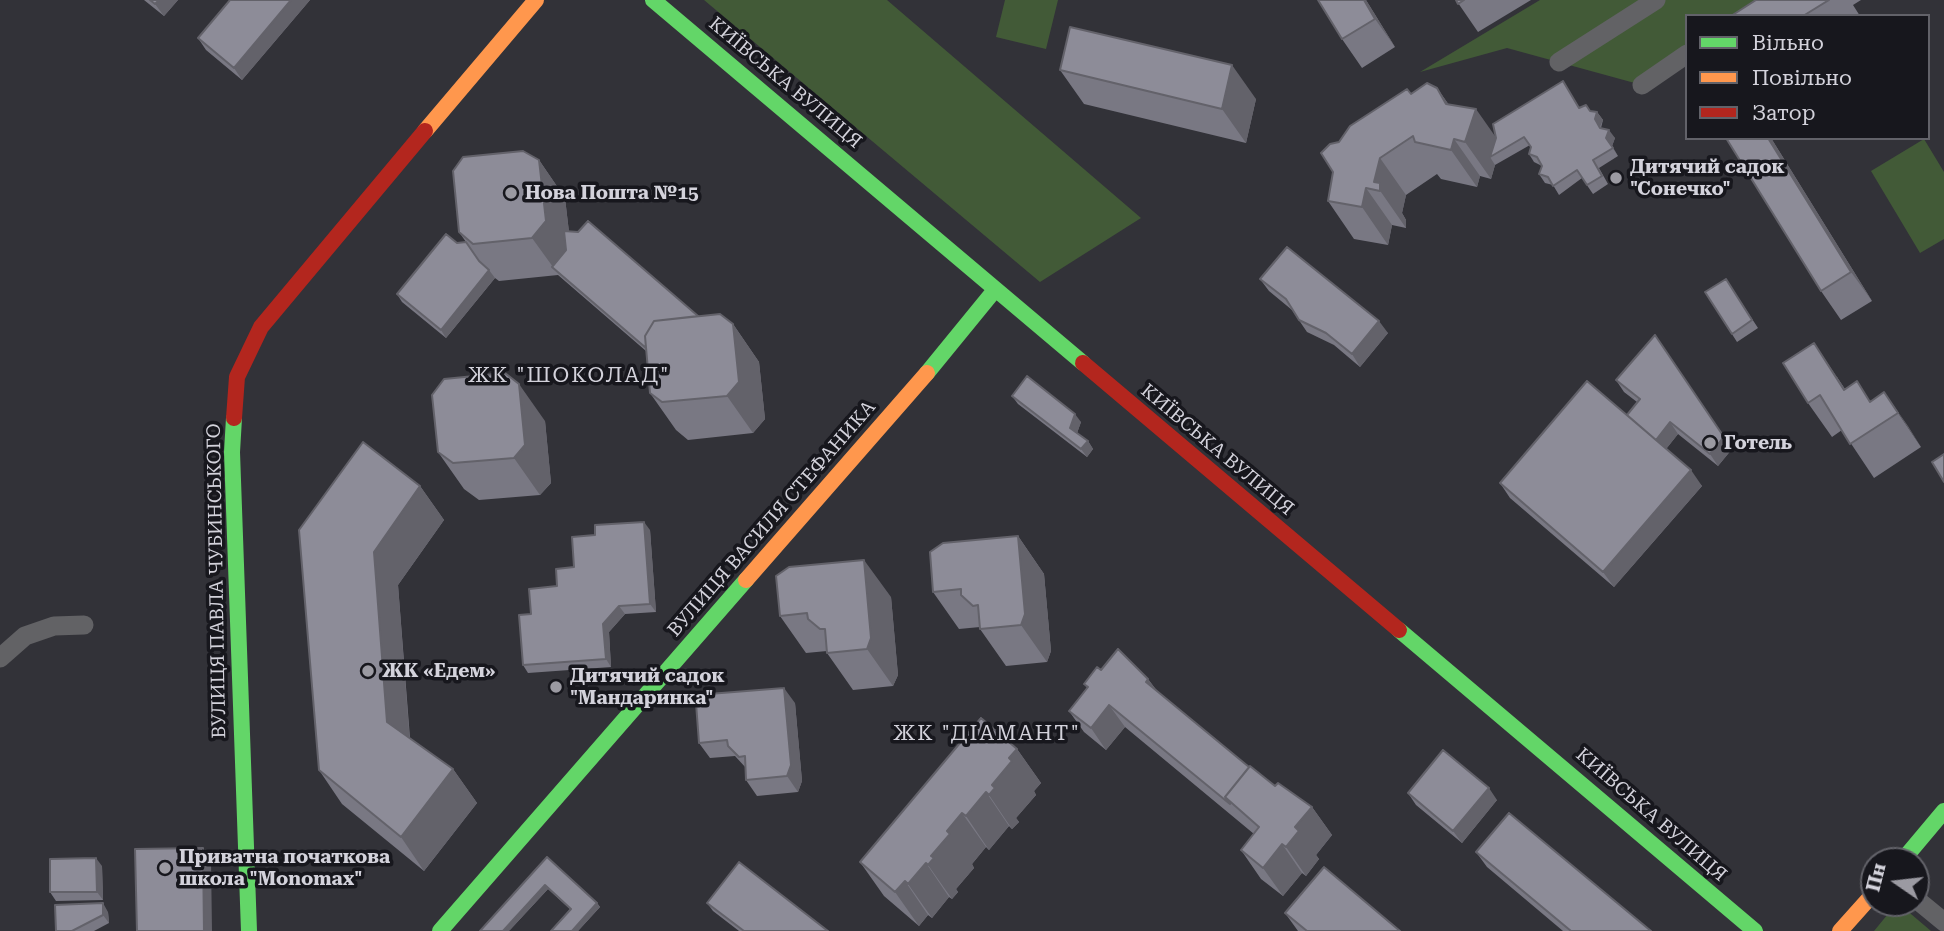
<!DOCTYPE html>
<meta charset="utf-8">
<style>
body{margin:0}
#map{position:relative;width:1944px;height:931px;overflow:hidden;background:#323238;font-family:"Roboto Serif",serif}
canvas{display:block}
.legend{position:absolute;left:1685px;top:14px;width:245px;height:126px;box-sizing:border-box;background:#17171d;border:2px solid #626269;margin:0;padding:9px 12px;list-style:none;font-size:21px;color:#d3d2db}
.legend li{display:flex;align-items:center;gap:14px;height:35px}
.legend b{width:35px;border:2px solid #626269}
.north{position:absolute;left:1860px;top:847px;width:70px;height:70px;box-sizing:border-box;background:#17171d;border:2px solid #626269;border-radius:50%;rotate:284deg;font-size:19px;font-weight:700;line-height:28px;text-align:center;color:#d3d2db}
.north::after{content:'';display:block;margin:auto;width:24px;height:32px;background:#9b9aa2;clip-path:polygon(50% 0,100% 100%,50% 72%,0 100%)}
</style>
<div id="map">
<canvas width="1944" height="931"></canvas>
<ul class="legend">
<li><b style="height:9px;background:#63d668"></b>Вільно</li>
<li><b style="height:9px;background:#ff974d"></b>Повільно</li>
<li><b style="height:9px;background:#b3261e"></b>Затор</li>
</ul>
<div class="north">Пн</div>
</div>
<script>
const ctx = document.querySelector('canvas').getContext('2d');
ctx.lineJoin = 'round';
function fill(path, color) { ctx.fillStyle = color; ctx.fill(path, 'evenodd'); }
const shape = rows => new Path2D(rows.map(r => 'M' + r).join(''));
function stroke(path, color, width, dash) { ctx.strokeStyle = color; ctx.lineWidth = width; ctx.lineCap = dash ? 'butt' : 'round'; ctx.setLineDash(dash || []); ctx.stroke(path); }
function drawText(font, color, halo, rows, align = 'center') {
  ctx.font = font + ' "Roboto Serif",serif'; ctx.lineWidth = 7; ctx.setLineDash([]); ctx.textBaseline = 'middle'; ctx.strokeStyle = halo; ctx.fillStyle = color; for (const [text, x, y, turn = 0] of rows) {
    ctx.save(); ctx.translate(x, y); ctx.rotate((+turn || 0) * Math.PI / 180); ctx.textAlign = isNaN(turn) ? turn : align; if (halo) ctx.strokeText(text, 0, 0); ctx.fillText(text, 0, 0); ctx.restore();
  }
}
const green = shape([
 [704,0,887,0,1141,218,1040,282],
 [1005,0,1058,0,1046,49,996,37],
 [1540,0,1771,0,1745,16,1687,16,1687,54,1642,85,1507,48,1420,72],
 [1924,139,1944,172,1944,239,1920,253,1871,171],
 [1897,903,1898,903,1931,931,1874,931]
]);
const street = shape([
 [1559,62,1656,0],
 [1642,85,1687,54],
 [0,658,25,636,54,626,84,625],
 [1916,899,1944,922]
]);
const fast = shape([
 [653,0,1083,363],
 [927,373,994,291],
 [234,418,232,452,249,931],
 [1399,630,1755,931],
 [1902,861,1944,811],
 [440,931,746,580]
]);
const slow = shape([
 [425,131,536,0],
 [746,580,927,373],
 [1840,931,1874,893]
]);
const jam = shape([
 [1083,363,1399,630],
 [234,418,237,377,261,327,425,131]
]);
const wall = shape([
 [144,0,178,0,164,16],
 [230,0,310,0,242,80,206,50,198,38],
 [1366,0,1395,47,1362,68,1342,39],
 [1456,0,1531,0,1478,32],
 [1756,0,1861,0,1853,5,1860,16,1731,16],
 [1060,70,1256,99,1246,143,1084,104],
 [1563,81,1579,108,1590,111,1597,112,1603,120,1601,128,1615,138,1612,146,1618,156,1599,168,1608,184,1593,194,1582,178,1559,195,1553,185,1545,183,1539,174,1542,166,1534,162,1529,154,1531,147,1530,145,1495,165,1491,179,1480,176,1477,187,1441,179,1437,174,1406,195,1402,213,1406,220,1406,228,1392,225,1388,245,1354,239,1328,201,1339,142,1411,94,1437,88,1449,105,1496,138],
 [1771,138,1872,301,1841,320,1821,291],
 [539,160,565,198,569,232,698,316,733,324,759,362,765,419,753,433,688,440,676,430,650,393,646,351,558,275,499,281,495,278,446,338,402,302,397,294,457,243,466,242,459,232],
 [1260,279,1388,333,1360,367,1334,345,1307,332,1292,310,1269,291],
 [1726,279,1758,328,1737,342,1705,292],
 [1837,377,1845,389,1871,401,1884,392,1921,447,1874,478,1842,430,1832,437,1808,403],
 [1616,380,1732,449,1718,466,1678,434,1666,449,1702,486,1614,587,1510,498,1500,483,1627,415,1637,402,1624,392],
 [1012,396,1081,422,1077,433,1088,441,1093,449,1087,457,1018,404],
 [545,421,551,483,540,495,479,500,464,489,438,452],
 [420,486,444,520,398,585,410,738,453,769,477,803,424,871,342,804,319,770],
 [650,530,656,612,625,614,609,632,611,667,528,673,523,665,531,614,574,567,595,535],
 [1018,536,1044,574,1051,651,1047,662,1006,666,980,629,980,627,959,629,933,592],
 [891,597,898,675,893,686,853,690,827,653,827,651,806,653,780,616],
 [1101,670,1148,679,1157,691,1249,767,1275,786,1312,807,1332,835,1316,855,1319,859,1306,876,1302,873,1283,896,1261,879,1241,850,1254,834,1125,727,1106,750,1084,732,1069,711,1087,688,1084,684],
 [795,703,802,781,798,792,757,796,746,780,746,768,735,756,710,758,699,743],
 [1017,749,1041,783,1034,791,1036,795,1016,818,1019,822,1012,829,1009,826,989,850,986,847,972,864,974,868,956,889,958,892,952,899,949,897,932,918,928,915,919,926,884,896,860,862],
 [1408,793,1497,800,1462,843,1416,805],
 [1476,852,1651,931,1563,931,1487,867],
 [547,857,597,903,600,907,578,931,551,931,570,909,548,889,509,931],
 [102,866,103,900,56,901,50,892],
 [707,903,828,931,739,931,713,911],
 [108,912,109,923,94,931,56,931],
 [1285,913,1400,931,1298,931]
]);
const shadedWall = shape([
 [159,0,178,0,164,16,155,4],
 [291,0,310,0,242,80,234,68],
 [1364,0,1366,0,1395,47,1375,19],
 [1232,65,1256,99,1246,143,1222,109],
 [1437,88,1463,125,1476,109,1502,146,1490,157,1495,165,1491,179,1465,142],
 [1597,112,1603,120,1600,127,1595,118],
 [1609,130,1615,138,1612,146,1618,156,1606,138],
 [1768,138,1771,138,1872,301,1851,272],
 [1454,139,1480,176,1477,187,1451,150],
 [1380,158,1406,195,1402,213,1406,220,1406,228,1374,182],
 [539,160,565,198,572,258,553,267,532,238],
 [1366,188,1392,225,1388,245,1362,207],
 [489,270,495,278,446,338,441,330],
 [1379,321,1388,333,1360,367,1352,354],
 [733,324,759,362,765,419,753,433,727,396],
 [1814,343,1837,377,1867,424,1844,390],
 [1663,347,1732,449,1718,466,1710,454],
 [519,384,545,421,551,483,540,495,514,458],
 [1884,392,1908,426,1921,447,1898,413],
 [1075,414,1081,422,1076,436,1070,428],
 [1670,422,1678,434,1663,453,1655,441],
 [1088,441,1093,449,1087,457,1081,449],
 [1691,470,1702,486,1614,587,1603,572],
 [420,486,444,520,398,585,411,756,387,722,374,552],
 [644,522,650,530,656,612,650,604],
 [1018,536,1044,574,1051,651,1047,662,1021,625],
 [864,560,891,597,898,675,893,686,867,649],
 [619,606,625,614,609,632,611,667,606,659,603,624],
 [1148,679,1164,700,1146,682],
 [784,688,795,703,802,781,798,792,787,776],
 [1109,705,1125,727,1106,750,1091,728],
 [1017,749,1041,783,1034,791,1036,795,1016,818,1019,822,1012,829,989,795,992,785,1009,758],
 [453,769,477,803,424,871,401,837],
 [1489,788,1497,800,1462,843,1453,831],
 [986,792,1009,826,989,850,966,816],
 [1312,807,1332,835,1316,855,1319,859,1306,876,1286,847,1295,827],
 [962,813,986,847,972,864,974,868,956,889,958,892,952,899,928,865,931,856,947,831],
 [1282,844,1302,873,1283,896,1263,868],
 [203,848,211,860,212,931,204,931],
 [96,858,102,866,103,900,97,892],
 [926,863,949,897,932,918,908,884],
 [905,881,928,915,919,926,895,892],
 [545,885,548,889,509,931,503,931],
 [103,903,108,912,109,923,103,915],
 [597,903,600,907,578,931,572,931]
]);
const building = shape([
 [150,0,159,0,155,4,150,0],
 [230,0,291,0,234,68,198,38,230,0],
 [1318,0,1364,0,1375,19,1342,39,1318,0],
 [1456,0,1464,0,1458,4,1456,0],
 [1756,0,1829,0,1803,16,1731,16,1756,0],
 [1070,27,1232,65,1222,109,1060,70,1070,27],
 [1563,81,1579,108,1586,105,1590,111,1597,112,1595,119,1600,128,1609,130,1606,138,1613,148,1593,160,1602,176,1587,185,1577,170,1553,186,1548,177,1539,174,1542,166,1537,157,1529,154,1531,147,1524,137,1490,157,1496,138,1493,124,1563,81],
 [1427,83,1437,88,1446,104,1476,109,1465,142,1454,139,1451,150,1415,142,1413,136,1380,158,1374,182,1380,183,1380,191,1366,188,1362,207,1328,201,1333,172,1321,153,1330,144,1339,142,1350,126,1407,89,1411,94,1427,83],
 [1726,138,1768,138,1851,272,1821,291,1726,138],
 [523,151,539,160,546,221,532,238,473,244,459,232,453,171,463,157,523,151],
 [588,221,698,316,654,321,645,336,646,348,552,267,566,250,564,231,578,232,588,221],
 [446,234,457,243,466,242,479,261,489,270,441,330,397,294,446,234],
 [1287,247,1379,321,1352,354,1326,333,1299,320,1286,299,1260,279,1287,247],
 [1726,279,1752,320,1732,334,1705,292,1726,279],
 [720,314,733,324,739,382,727,396,662,402,650,393,645,336,654,321,720,314],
 [1655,335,1724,437,1710,454,1670,422,1656,440,1627,415,1640,399,1616,380,1655,335],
 [1814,343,1844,390,1857,381,1870,402,1884,392,1898,413,1850,444,1820,395,1808,403,1783,363,1814,343],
 [505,373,519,384,525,445,514,458,453,463,438,452,432,395,444,379,505,373],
 [1027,376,1075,414,1070,428,1088,441,1081,449,1012,396,1027,376],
 [1587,381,1691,470,1603,572,1500,483,1587,381],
 [363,442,420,486,374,552,387,722,453,769,401,837,319,770,299,530,363,442],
 [1944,454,1944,482,1932,462,1944,454],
 [644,522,650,604,619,606,603,624,606,659,523,665,519,615,531,614,529,589,557,586,556,569,574,567,572,537,595,535,595,525,644,522],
 [1018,536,1025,614,1021,625,980,629,978,605,973,606,961,595,961,589,933,592,930,552,943,543,1018,536],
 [864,560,871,638,867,649,827,653,825,629,820,629,808,619,807,613,780,616,776,576,789,567,864,560],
 [1118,649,1148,679,1146,682,1249,767,1225,797,1230,804,1109,705,1091,728,1069,711,1088,687,1084,684,1097,667,1101,670,1118,649],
 [784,688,791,765,787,776,746,780,745,756,739,757,728,746,727,740,699,743,696,703,709,694,784,688],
 [981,718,1017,749,1009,758,1012,761,992,785,995,788,989,795,986,792,966,816,962,813,947,831,950,834,931,856,934,858,928,865,926,863,908,884,905,881,895,892,860,862,981,718],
 [1443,750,1489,788,1453,831,1408,793,1443,750],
 [1250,766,1275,786,1278,783,1312,807,1295,827,1299,831,1286,847,1282,844,1263,868,1241,850,1259,827,1225,797,1250,766],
 [1509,813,1651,931,1571,931,1476,852,1509,813],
 [203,848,204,931,137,931,135,849,203,848],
 [547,857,597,903,572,931,551,931,571,909,545,885,503,931,480,931,547,857],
 [96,858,97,892,50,892,50,859,96,858],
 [739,862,828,931,744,931,707,903,739,862],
 [1324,867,1400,931,1307,931,1285,913,1324,867],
 [103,903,103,915,72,931,56,931,55,905,103,903]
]);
const markers = [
 [1616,178,7,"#9b9aa2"],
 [511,193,7,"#9b9aa2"],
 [1710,443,7,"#9b9aa2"],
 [368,671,7,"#9b9aa2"],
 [556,687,7,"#9b9aa2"],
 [165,868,7,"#9b9aa2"]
];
const streetNames = [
 ["КИЇВСЬКА ВУЛИЦЯ",785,83,40],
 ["КИЇВСЬКА ВУЛИЦЯ",1217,450,40],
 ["ВУЛИЦЯ ВАСИЛЯ СТЕФАНИКА",772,519,-49],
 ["ВУЛИЦЯ ПАВЛА ЧУБИНСЬКОГО",217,581,-91],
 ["КИЇВСЬКА ВУЛИЦЯ",1651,815,41]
];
const poiNames = [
 ["Дитячий садок",1630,167],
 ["\"Сонечко\"",1630,189],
 ["Нова Пошта №15",525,193],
 ["Готель",1724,443],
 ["ЖК «Едем»",382,671],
 ["Дитячий садок",570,676],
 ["\"Мандаринка\"",570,698],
 ["Приватна початкова",179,857],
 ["школа \"Monomax\"",179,879]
];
const neighbourhoodNames = [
 ["ЖК \"ШОКОЛАД\"",569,376],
 ["ЖК \"ДІАМАНТ\"",987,734]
];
fill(green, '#425a37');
stroke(street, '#626265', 19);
stroke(fast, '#63d668', 16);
stroke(slow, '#ff974d', 16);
stroke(jam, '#b3261e', 16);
fill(wall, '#797883');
fill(shadedWall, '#63626a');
fill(building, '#8d8c98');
stroke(building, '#63626a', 2);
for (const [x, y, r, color] of markers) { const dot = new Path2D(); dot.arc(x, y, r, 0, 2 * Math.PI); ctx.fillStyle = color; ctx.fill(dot); stroke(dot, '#17171d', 2.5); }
drawText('19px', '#d3d2db', '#17171d', streetNames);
drawText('bold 19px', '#d3d2db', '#17171d', poiNames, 'left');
ctx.letterSpacing = '2px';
drawText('21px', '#d3d2db', '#17171d', neighbourhoodNames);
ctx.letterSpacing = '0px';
</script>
